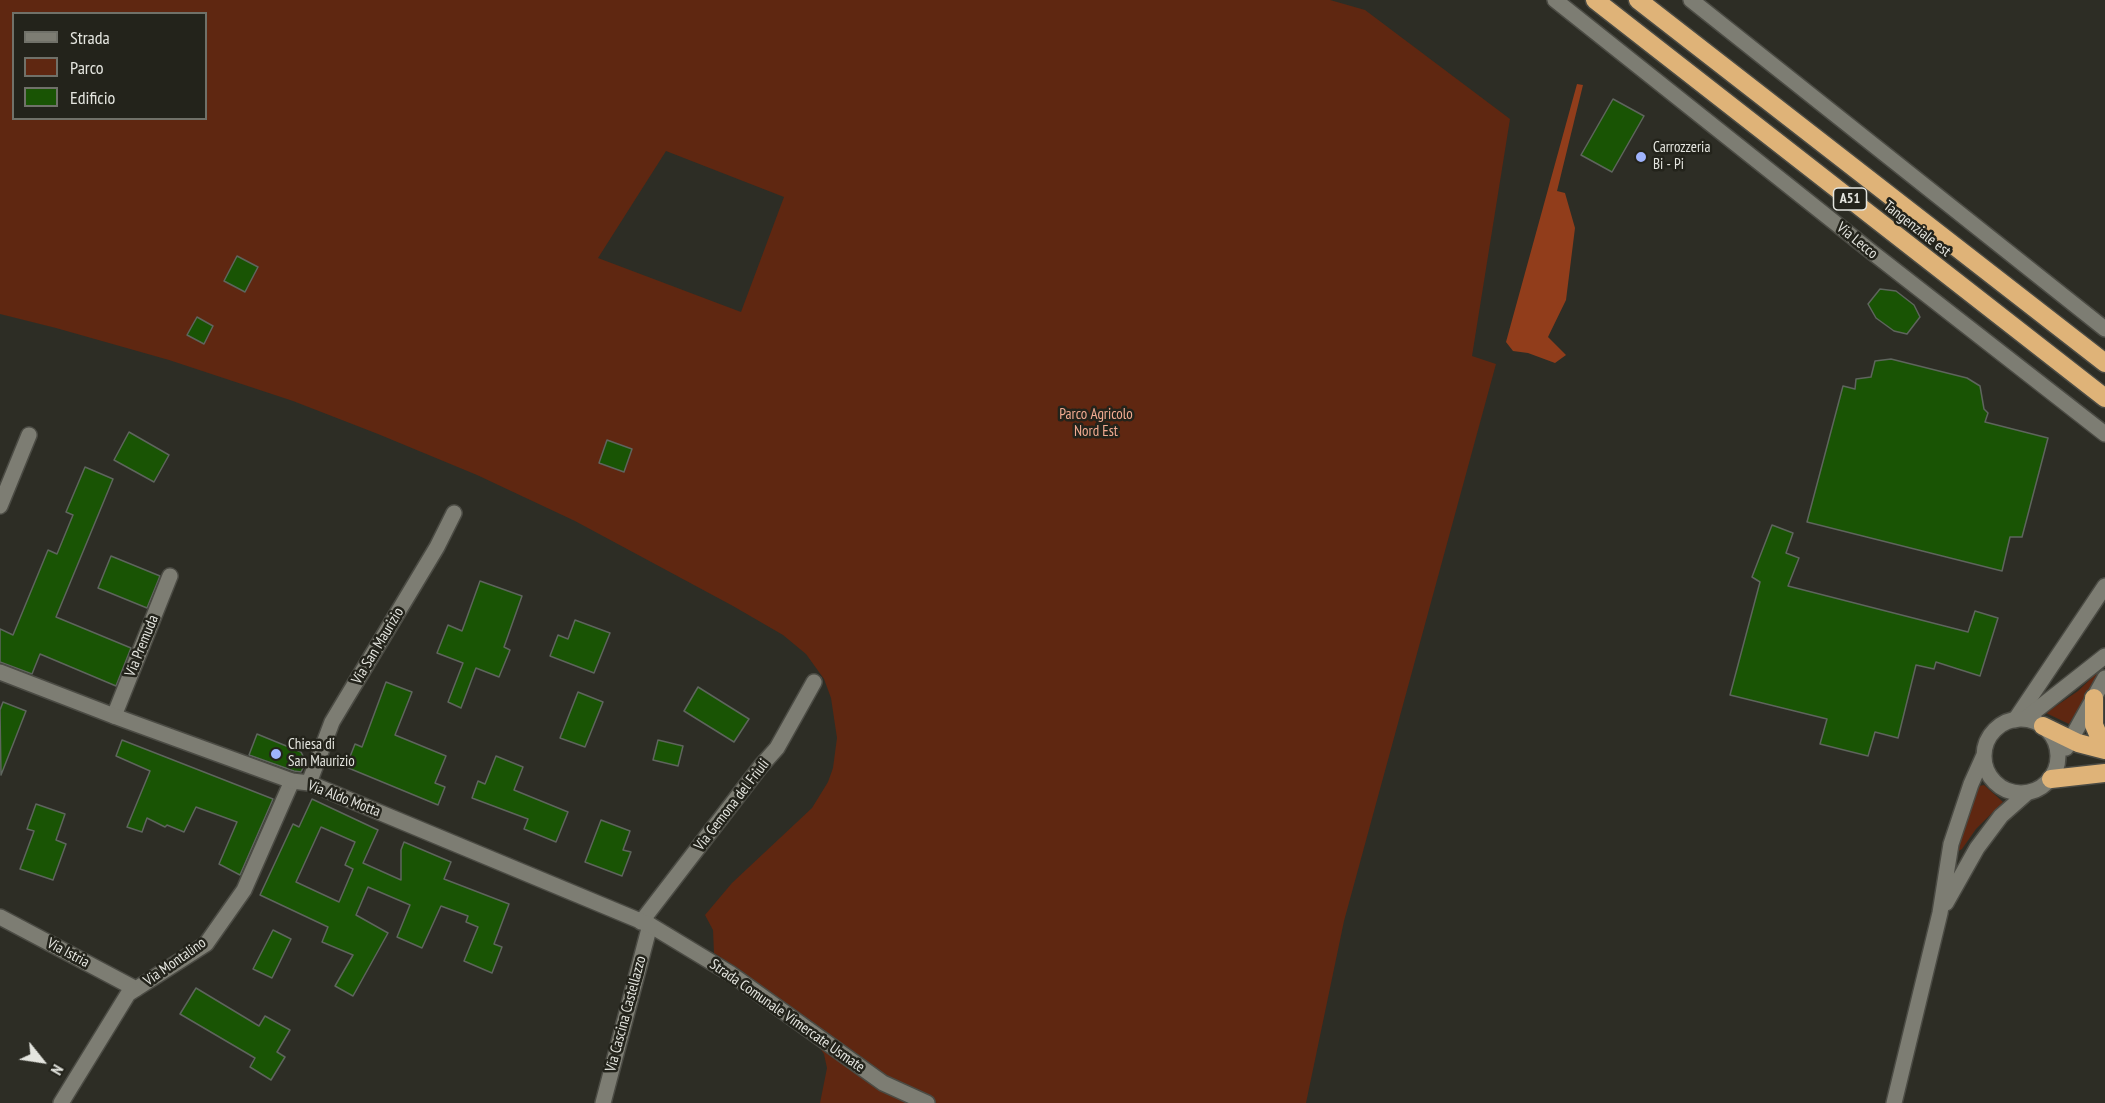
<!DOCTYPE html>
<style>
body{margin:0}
#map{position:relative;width:2105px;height:1103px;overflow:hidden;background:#2d2d25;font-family:"PT Sans Narrow",sans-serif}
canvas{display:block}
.legend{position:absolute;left:12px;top:12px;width:195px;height:108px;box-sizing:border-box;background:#23231b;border:2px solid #707169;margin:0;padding:8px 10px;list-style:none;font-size:18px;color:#e4e5df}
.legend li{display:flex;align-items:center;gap:12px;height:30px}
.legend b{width:30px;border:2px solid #707169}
.north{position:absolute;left:12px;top:1031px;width:60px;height:60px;-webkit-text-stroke:4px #23231b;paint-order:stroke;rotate:120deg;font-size:16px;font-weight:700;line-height:24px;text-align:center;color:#e4e5df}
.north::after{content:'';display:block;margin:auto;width:21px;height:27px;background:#e4e5df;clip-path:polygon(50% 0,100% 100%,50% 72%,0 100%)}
</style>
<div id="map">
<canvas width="2105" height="1103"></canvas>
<ul class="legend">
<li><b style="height:8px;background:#7d7d73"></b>Strada</li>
<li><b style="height:16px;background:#5f2711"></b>Parco</li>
<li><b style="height:16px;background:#195404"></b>Edificio</li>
</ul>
<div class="north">N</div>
</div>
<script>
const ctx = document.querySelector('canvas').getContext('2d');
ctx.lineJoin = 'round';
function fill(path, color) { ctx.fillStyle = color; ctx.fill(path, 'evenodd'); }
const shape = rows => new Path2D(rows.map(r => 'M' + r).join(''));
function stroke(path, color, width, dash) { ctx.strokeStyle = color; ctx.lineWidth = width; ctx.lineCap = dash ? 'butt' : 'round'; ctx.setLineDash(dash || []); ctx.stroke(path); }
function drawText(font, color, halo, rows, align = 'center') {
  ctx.font = font + ' "PT Sans Narrow",sans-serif'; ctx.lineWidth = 5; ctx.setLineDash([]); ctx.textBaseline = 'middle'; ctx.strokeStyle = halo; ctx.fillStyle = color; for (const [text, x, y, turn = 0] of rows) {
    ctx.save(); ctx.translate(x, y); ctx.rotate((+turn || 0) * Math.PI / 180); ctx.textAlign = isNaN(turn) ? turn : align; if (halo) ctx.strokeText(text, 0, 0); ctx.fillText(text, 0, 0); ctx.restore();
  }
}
const green = shape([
 [0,0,1330,0,1365,10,1510,119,1472,356,1496,364,1344,921,1306,1103,820,1103,827,1068,824,1054,820,1048,736,987,745,973,714,953,713,930,705,915,732,883,812,808,828,782,833,768,837,738,831,698,824,679,806,654,783,635,733,606,575,521,477,475,378,434,293,401,169,360,56,328,0,314],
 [14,14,206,14,206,118,14,118],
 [666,151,784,197,741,312,598,258],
 [2104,666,2069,724,2046,713,2078,691],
 [1984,785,2003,802,1976,829,1962,849,1957,852,1965,820,1979,786]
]);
const forest = shape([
 [1577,84,1583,85,1557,191,1565,193,1575,228,1566,300,1548,337,1566,355,1555,363,1528,353,1513,351,1506,342]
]);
const building = shape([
 [1613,99,1644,116,1612,172,1581,155,1613,99],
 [237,256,258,267,245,292,224,281,237,256],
 [1880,289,1896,291,1914,305,1920,317,1907,334,1894,331,1876,318,1868,304,1880,289],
 [197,317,213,326,204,344,187,335,197,317],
 [1891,359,1967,378,1980,386,1984,409,1988,413,1985,422,2048,438,2022,537,2010,537,2002,571,1807,522,1843,386,1855,389,1856,379,1871,377,1875,361,1891,359],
 [129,432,169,455,154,482,114,460,129,432],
 [607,440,632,449,624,472,599,463,607,440],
 [85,467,113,479,56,617,131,648,116,686,40,654,32,674,0,662,0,629,13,635,48,550,57,554,73,515,66,512,85,467],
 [1772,525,1793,533,1786,553,1799,558,1788,586,1968,632,1975,611,1998,618,1980,676,1936,662,1934,669,1916,665,1898,738,1875,732,1868,756,1820,744,1827,719,1730,695,1760,582,1752,577,1772,525],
 [111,556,160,576,147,608,98,588,111,556],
 [480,581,522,596,504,647,510,650,499,677,476,668,461,708,448,702,463,663,437,653,448,625,462,631,480,581],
 [575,620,610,633,594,673,550,656,558,635,568,639,575,620],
 [386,682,412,692,395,735,446,756,435,783,445,787,438,805,346,767,355,744,362,747,386,682],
 [698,687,749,719,734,742,684,711,698,687],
 [578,692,603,702,585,747,560,738,578,692],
 [3,702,26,711,1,775,0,710,3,702],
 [257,734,301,752,305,760,304,766,301,772,294,771,249,755,257,734],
 [122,740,273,799,240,875,219,864,237,822,196,807,184,832,167,825,165,827,147,818,142,832,127,827,150,771,116,756,122,740],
 [658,740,683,746,678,766,653,760,658,740],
 [496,756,523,767,514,790,568,812,556,842,524,829,528,819,472,798,478,781,485,784,496,756],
 [312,799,378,830,363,863,401,880,401,850,404,842,451,862,444,879,509,904,494,944,502,947,492,973,464,961,478,927,466,922,468,916,441,906,422,948,397,937,410,905,368,887,356,915,388,933,353,996,335,986,353,955,322,942,328,927,260,895,293,824,299,827,312,799],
 [321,827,355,842,345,865,353,869,339,902,296,882,321,827],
 [36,804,65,814,56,840,66,844,53,880,20,869,34,831,27,829,36,804],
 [601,820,630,831,623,850,631,852,622,876,585,862,601,820],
 [273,930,291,939,272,978,253,969,273,930],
 [196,988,259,1026,265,1016,290,1030,277,1052,285,1057,271,1080,250,1067,255,1058,180,1014,196,988]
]);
const minor = shape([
 [1555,0,1873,253,2105,434],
 [1691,0,2105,329],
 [0,506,29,435],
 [114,716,170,576],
 [2015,720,2105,586],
 [309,783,332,722,437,547,454,513],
 [0,917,136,989],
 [641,922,761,766,777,748,814,682],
 [61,1103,128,994,206,944,244,890,292,781],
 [603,1103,650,925]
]);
const tertiary = shape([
 [0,672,114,716,292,781,309,783,650,925,731,974,883,1083,927,1103],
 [2025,719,2105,656],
 '1984 756a37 37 0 1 1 74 0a37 37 0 1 1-74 0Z',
 [2066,748,2105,678],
 [1946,903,1977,848,2001,816,2027,793],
 [1894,1103,1940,913,1951,844,1971,784,1984,755]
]);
const motorway = shape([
 [1595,0,2105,398],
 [1638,0,2105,363],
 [2094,698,2094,725,2101,741,2105,744],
 [2043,726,2078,743,2105,750],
 [2051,779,2105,773]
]);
const markers = [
 [1641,157,6,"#9fb3fd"],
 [276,754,6,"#9fb3fd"]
];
const shields = [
 [1850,199,33]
];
const shieldNames = [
 ["A51",1850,199]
];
const poiNames = [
 ["Carrozzeria",1653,148],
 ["Bi - Pi",1653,165],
 ["Chiesa di",288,745],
 ["San Maurizio",288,762]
];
const streetNames = [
 ["Tangenziale est",1917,229,38],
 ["Via Lecco",1857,241,39],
 ["Via Premuda",142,646,-68],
 ["Via San Maurizio",378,646,-59],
 ["Via Aldo Motta",344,799,21],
 ["Via Gemona del Friuli",732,805,-52],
 ["Via Istria",68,953,28],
 ["Via Montalino",175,962,-35],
 ["Via Cascina Castellazzo",626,1014,-75],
 ["Strada Comunale Vimercate Usmate",787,1016,35]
];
const parkNames = [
 ["Parco Agricolo",1096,415],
 ["Nord Est",1096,432]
];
fill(green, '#5f2711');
fill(forest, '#913d1b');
fill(building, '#195404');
stroke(building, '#5e655d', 1.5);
stroke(minor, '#4b4b44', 18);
stroke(tertiary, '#4b4b44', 18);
stroke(motorway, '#4b4b44', 21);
stroke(minor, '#7d7d73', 15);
stroke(tertiary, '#7d7d73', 15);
stroke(motorway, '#dfb378', 18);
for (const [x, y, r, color] of markers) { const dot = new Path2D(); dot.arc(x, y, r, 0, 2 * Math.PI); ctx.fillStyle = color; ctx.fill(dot); stroke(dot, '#23231b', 2); }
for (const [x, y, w] of shields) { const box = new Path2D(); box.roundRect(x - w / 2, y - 11, w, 22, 4.5); ctx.fillStyle = '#23231b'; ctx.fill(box); stroke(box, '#e4e5df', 1.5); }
drawText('bold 14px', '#e4e5df', null, shieldNames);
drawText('15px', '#e4e5df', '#23231b', poiNames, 'left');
drawText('15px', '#e4e5df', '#23231b', streetNames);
drawText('15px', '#f2ab91', '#23231b', parkNames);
</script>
